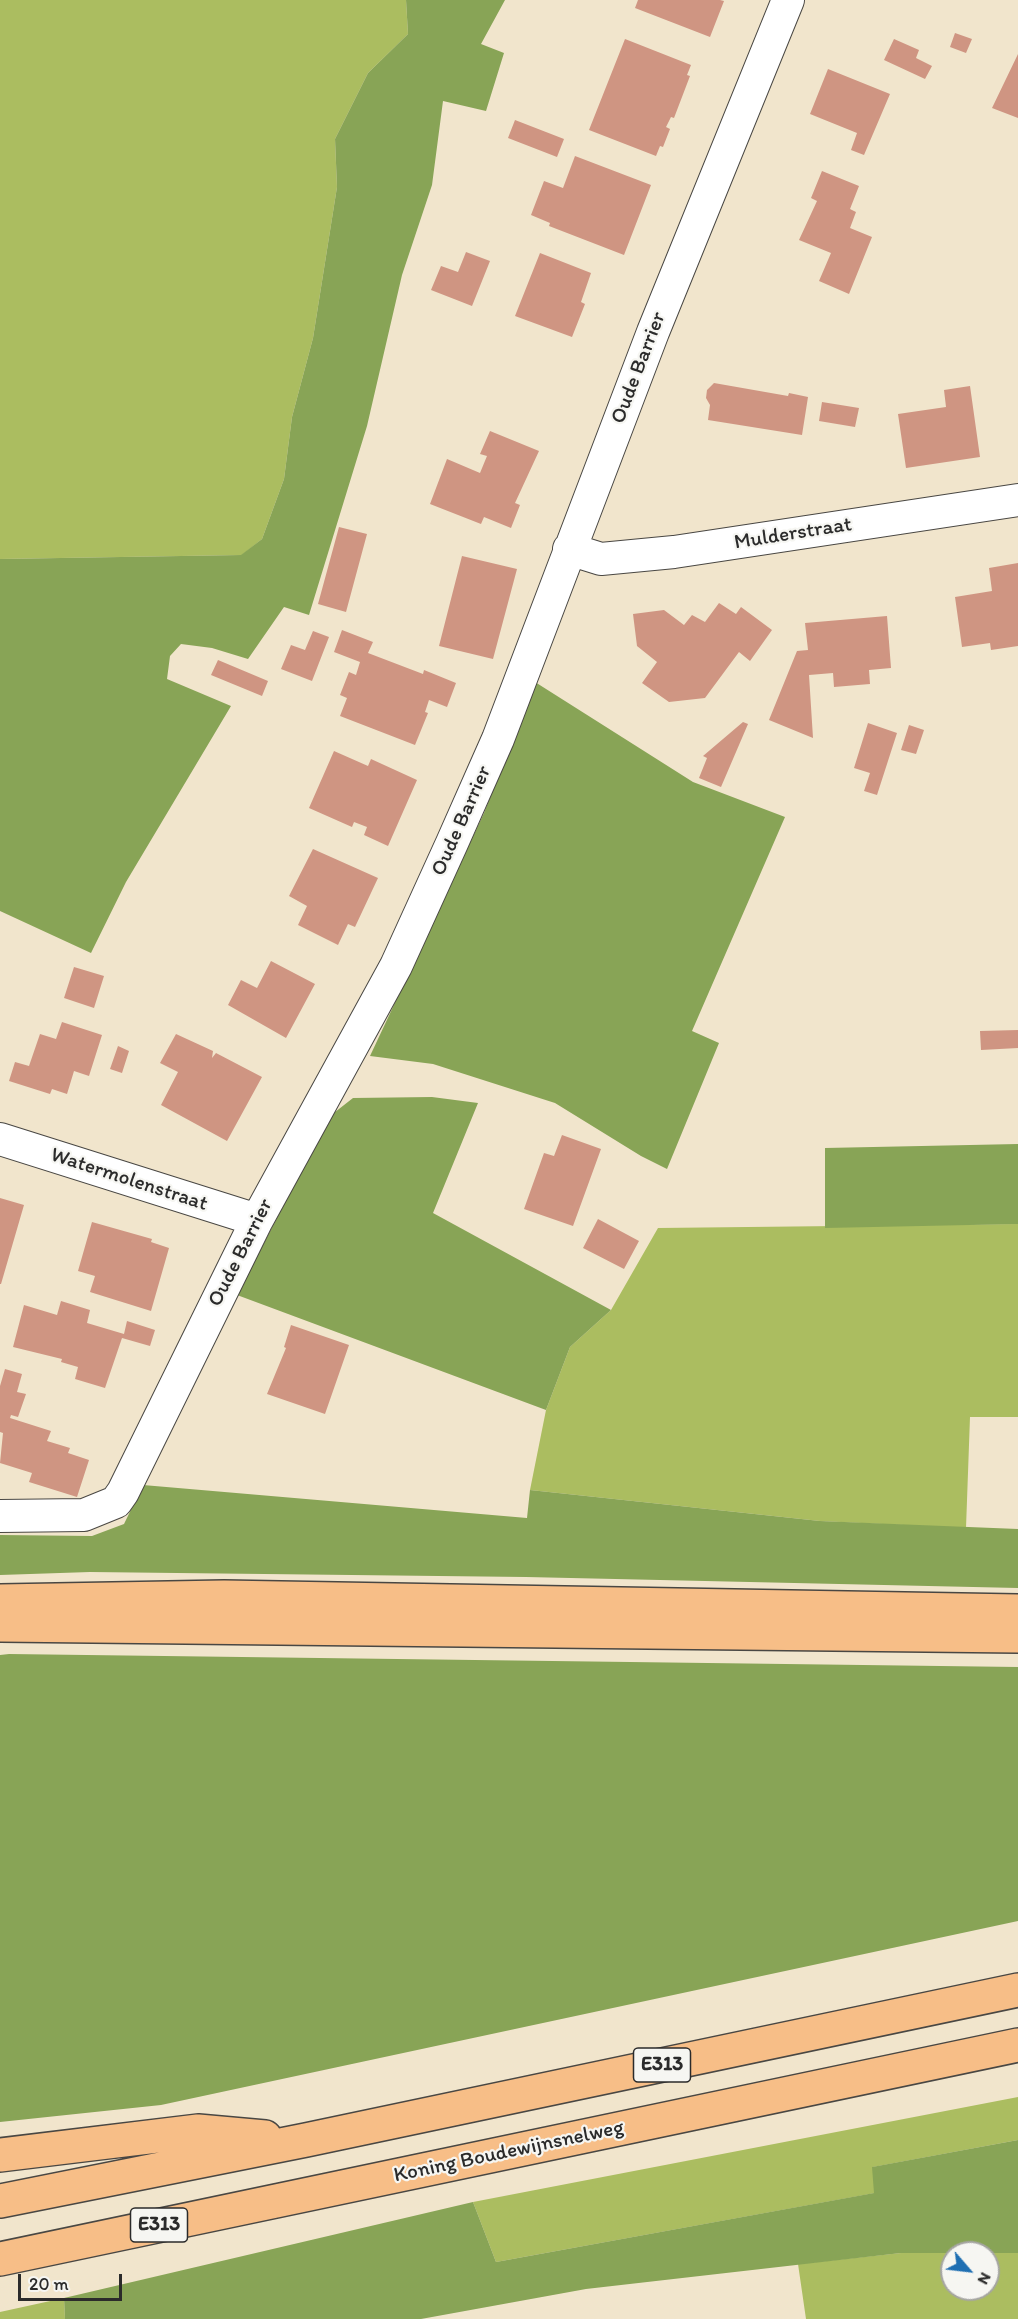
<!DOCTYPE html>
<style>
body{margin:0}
#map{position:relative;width:1018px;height:2319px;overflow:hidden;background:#f1e5cc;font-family:Itim,sans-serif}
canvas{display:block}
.north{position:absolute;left:940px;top:2241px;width:60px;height:60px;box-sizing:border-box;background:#f6f6f2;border:2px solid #a5a5a2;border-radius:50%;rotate:118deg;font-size:16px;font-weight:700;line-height:24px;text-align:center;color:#2b2b2b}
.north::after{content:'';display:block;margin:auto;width:21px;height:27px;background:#1f6fb2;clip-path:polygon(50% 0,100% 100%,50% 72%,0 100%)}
.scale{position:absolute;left:18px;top:2274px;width:104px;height:27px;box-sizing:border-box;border:3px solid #2b2b2b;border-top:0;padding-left:8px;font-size:18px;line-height:21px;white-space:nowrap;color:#2b2b2b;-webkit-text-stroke:4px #f6f6f2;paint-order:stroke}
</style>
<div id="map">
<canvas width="1018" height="2319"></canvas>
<div class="north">N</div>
<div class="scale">20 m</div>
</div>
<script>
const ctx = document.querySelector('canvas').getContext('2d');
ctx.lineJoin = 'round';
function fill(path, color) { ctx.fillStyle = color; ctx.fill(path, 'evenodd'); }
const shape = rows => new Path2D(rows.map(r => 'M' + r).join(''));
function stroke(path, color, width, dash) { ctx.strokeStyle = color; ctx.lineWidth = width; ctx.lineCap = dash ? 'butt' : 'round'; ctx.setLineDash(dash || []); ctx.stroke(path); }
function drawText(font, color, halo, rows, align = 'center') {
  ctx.font = font + ' Itim,sans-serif'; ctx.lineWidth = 4.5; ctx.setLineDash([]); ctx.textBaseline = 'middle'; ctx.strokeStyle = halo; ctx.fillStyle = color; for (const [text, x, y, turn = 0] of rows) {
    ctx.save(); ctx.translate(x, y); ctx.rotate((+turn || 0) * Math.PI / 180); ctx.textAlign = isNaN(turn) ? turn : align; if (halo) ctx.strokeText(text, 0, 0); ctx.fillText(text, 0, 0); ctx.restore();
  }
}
const green = shape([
 [0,0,406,0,408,34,368,73,335,139,337,187,313,338,292,417,284,479,262,539,242,555,0,559],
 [1018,1224,1018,1417,970,1417,966,1528,820,1521,530,1490,546,1410,570,1347,611,1310,658,1228],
 [1018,2097,1018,2140,873,2167,875,2193,496,2262,473,2202],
 [901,2253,952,2253,952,2289,988,2289,988,2253,1018,2253,1018,2319,806,2319,798,2264],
 [64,2298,65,2319,0,2319,0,2312]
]);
const forest = shape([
 [406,0,505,0,481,44,504,53,486,111,443,101,432,185,402,275,367,426,309,615,284,607,248,659,212,648,181,644,170,656,167,679,231,706,126,882,91,953,0,911,0,559,241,555,262,539,284,479,292,417,313,338,337,187,335,139,368,73,408,34],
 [535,682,693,782,785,817,692,1031,719,1043,667,1169,641,1156,555,1103,433,1064,370,1056,484,813],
 [432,1097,478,1103,433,1213,611,1310,570,1347,546,1410,237,1295,330,1116,353,1098],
 [1018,1144,1018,1224,825,1228,825,1148],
 [143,1485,527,1518,530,1490,820,1521,1018,1529,1018,1588,526,1577,90,1572,0,1575,0,1535,92,1536,124,1524],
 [9,1654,1018,1667,1018,1921,161,2105,0,2122,0,1655],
 [1018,2140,1018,2253,901,2253,586,2289,421,2319,65,2319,64,2298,473,2202,496,2262,874,2193,872,2167]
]);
const building = shape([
 [638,0,720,0,724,1,710,37,635,8],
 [955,33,972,39,966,53,950,47],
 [625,39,691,65,687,75,690,76,674,118,671,117,666,127,670,129,663,147,660,146,656,156,589,130],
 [894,39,919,50,916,58,932,66,925,79,884,60],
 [1018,54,1018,118,992,108],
 [828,69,890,94,864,155,851,150,857,133,810,114],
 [515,120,564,139,557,157,508,138],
 [575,156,651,185,624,255,549,226,550,223,531,215,544,181,563,188],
 [822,171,859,186,850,209,856,212,850,228,872,237,849,294,819,281,831,253,799,240,817,201,811,198],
 [466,252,490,261,472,306,431,290,441,266,458,272],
 [540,253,591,273,581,302,585,304,572,337,515,316],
 [714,383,788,396,789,393,808,397,802,435,708,420,710,405,706,398,707,390],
 [970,386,980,457,906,468,898,414,946,407,944,390],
 [822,402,859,408,855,427,819,421],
 [490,431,539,451,515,503,520,505,511,528,484,517,481,524,430,504,447,459,480,473,487,456,480,454],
 [339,527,367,534,346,612,318,604],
 [462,556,517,569,493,659,439,646],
 [1018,563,1018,646,991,650,990,643,962,647,955,597,992,591,989,568],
 [719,603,736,614,741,607,772,630,750,661,739,652,705,698,669,702,642,683,657,662,637,646,633,614,664,610,684,625,692,615,705,622],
 [887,616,891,668,869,670,870,684,834,687,833,673,809,675,813,738,769,720,797,651,808,650,805,623],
 [342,630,373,642,368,653,423,674,424,670,456,683,447,707,429,700,425,712,428,713,415,745,340,716,347,698,340,695,349,672,356,675,360,662,334,652],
 [313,631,329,637,312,681,281,669,291,645,305,650],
 [218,660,268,681,262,696,211,675],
 [743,722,748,724,721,787,699,778,707,758,703,756],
 [868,723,897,733,877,795,864,791,870,773,854,768],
 [909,725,924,730,916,754,901,750],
 [334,751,368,766,371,759,417,780,388,846,364,835,367,827,354,822,352,827,309,808],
 [313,849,378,878,355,927,348,924,338,945,298,925,307,906,289,896],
 [271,961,315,984,286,1038,228,1005,241,980,257,988],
 [74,967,104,976,94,1008,64,998],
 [62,1022,102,1035,89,1076,74,1071,67,1094,52,1089,50,1094,9,1081,15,1062,29,1066,40,1034,56,1039],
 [1018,1030,1018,1048,981,1050,980,1031],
 [176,1034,213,1051,212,1058,216,1053,262,1077,227,1141,161,1105,178,1072,160,1063],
 [118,1046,129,1051,122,1073,110,1069],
 [562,1135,601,1149,573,1226,524,1209,544,1153,554,1156],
 [0,1198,24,1205,1,1284,0,1284],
 [598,1219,639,1241,624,1269,583,1248],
 [92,1222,152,1239,151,1242,169,1248,151,1311,90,1292,95,1276,78,1271],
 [61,1301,90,1310,87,1323,124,1334,127,1321,155,1330,150,1346,122,1338,105,1388,75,1379,78,1367,61,1362,62,1359,13,1347,24,1305,57,1315],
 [291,1325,349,1345,325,1414,267,1394,286,1348,284,1347],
 [5,1369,22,1374,17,1392,26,1394,18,1417,11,1415,10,1418,51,1431,47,1441,70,1448,68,1453,89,1460,77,1497,29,1482,32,1473,0,1463,3,1433,0,1432,0,1386]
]);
const street = shape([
 [569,549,601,559,674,552,1018,500],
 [0,1139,257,1220],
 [0,1516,84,1515,116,1502,123,1492,257,1220,396,966,452,843,498,739,653,332,788,0]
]);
const highway = shape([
 [0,1601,224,1597,1018,1611],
 [0,1625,1018,1636],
 [0,2155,198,2131,265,2137],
 [0,2201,306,2140,1018,1990],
 [0,2259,1018,2045]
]);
const shields = [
 [662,2065,57],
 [159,2225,57]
];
const shieldNames = [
 ["E313",662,2065],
 ["E313",159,2225]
];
const streetNames = [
 ["Oude Barrier",639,368,-69],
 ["Mulderstraat",793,534,-9],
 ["Oude Barrier",462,821,-66],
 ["Watermolenstraat",129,1180,18],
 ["Oude Barrier",241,1253,-63],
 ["Koning Boudewijnsnelweg",509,2152,-12]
];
fill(green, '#abbd60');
fill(forest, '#88a456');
fill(building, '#cf9582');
stroke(street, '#494743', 34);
stroke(highway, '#494743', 36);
stroke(street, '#fff', 32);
stroke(highway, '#f7be87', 33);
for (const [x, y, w] of shields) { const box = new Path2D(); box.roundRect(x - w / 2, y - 17, w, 34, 4.5); ctx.fillStyle = '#f6f6f2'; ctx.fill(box); stroke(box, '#2b2b2b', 1.5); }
drawText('bold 20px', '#2b2b2b', null, shieldNames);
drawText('21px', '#2b2b2b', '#f6f6f2', streetNames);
</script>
